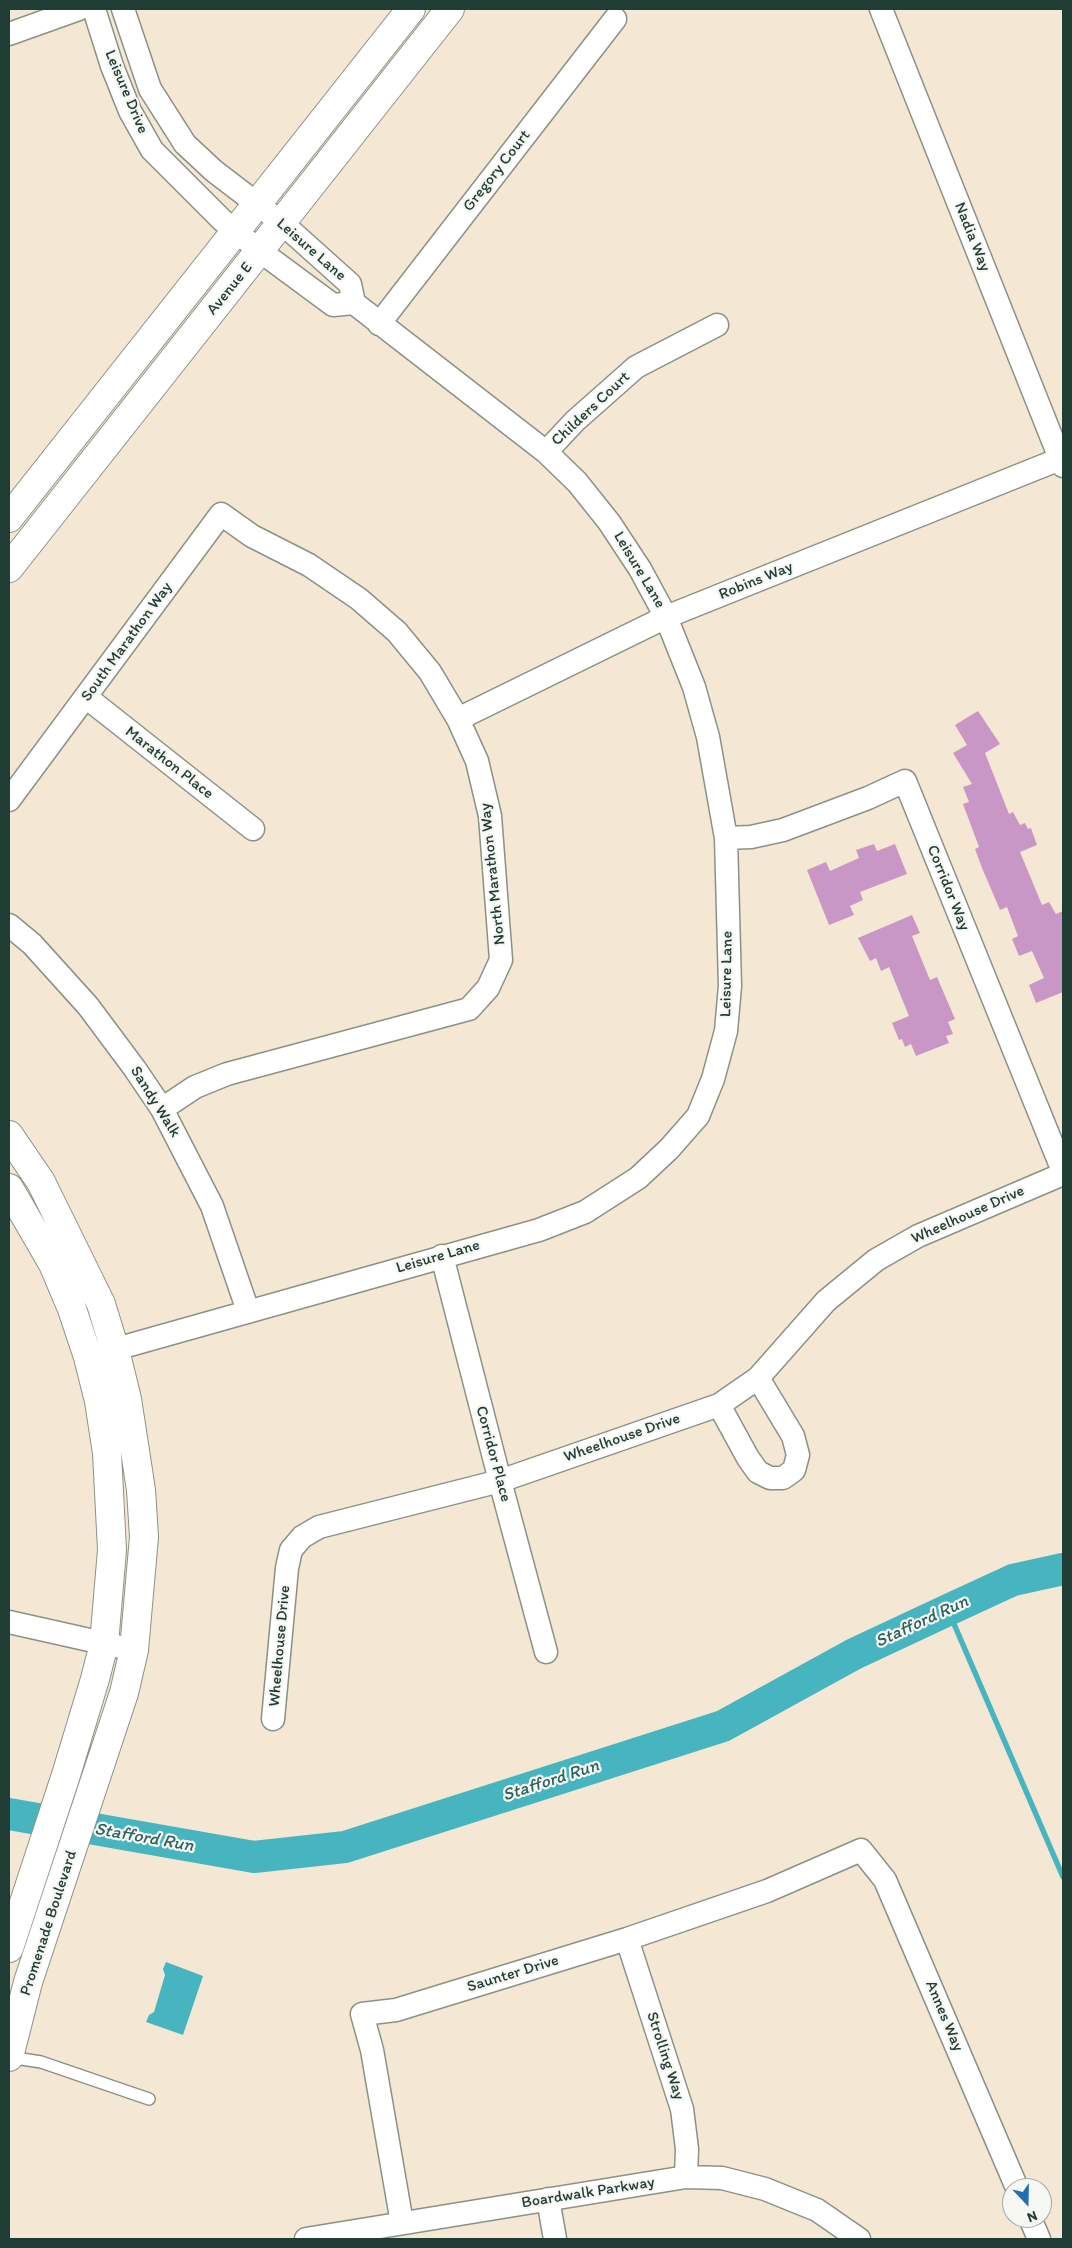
<!DOCTYPE html>
<style>
body{margin:0}
#map{position:relative;width:1072px;height:2248px;overflow:hidden;background:#f4e7d4;font-family:Itim,sans-serif}
canvas{display:block}
.frame{position:absolute;inset:0;border:10px solid #1f3d34;pointer-events:none}
.north{position:absolute;left:1002px;top:2178px;width:50px;height:50px;box-sizing:border-box;background:#f6f6f2;border:1px solid #a0aca6;border-radius:50%;rotate:159deg;font-size:14px;font-weight:700;line-height:20px;text-align:center;color:#1f3d34}
.north::after{content:'';display:block;margin:auto;width:18px;height:22px;background:#1f6fb2;clip-path:polygon(50% 0,100% 100%,50% 72%,0 100%)}
</style>
<div id="map">
<canvas width="1072" height="2248"></canvas>
<div class="frame"></div>
<div class="north">N</div>
</div>
<script>
const ctx = document.querySelector('canvas').getContext('2d');
ctx.lineJoin = 'round';
function fill(path, color) { ctx.fillStyle = color; ctx.fill(path, 'evenodd'); }
const shape = rows => new Path2D(rows.map(r => 'M' + r).join(''));
function stroke(path, color, width, dash) { ctx.strokeStyle = color; ctx.lineWidth = width; ctx.lineCap = dash ? 'butt' : 'round'; ctx.setLineDash(dash || []); ctx.stroke(path); }
function drawText(font, color, halo, rows, align = 'center') {
  ctx.font = font + ' Itim,sans-serif'; ctx.lineWidth = 4.5; ctx.setLineDash([]); ctx.textBaseline = 'middle'; ctx.strokeStyle = halo; ctx.fillStyle = color; for (const [text, x, y, turn = 0] of rows) {
    ctx.save(); ctx.translate(x, y); ctx.rotate((+turn || 0) * Math.PI / 180); ctx.textAlign = isNaN(turn) ? turn : align; if (halo) ctx.strokeText(text, 0, 0); ctx.fillText(text, 0, 0); ctx.restore();
  }
}
const water = shape([
 [166,1962,203,1976,183,2035,146,2022,149,2015,154,2012,165,1975,163,1969]
]);
const stream = shape([
 [948,1610,1063,1877]
]);
const river = shape([
 [9,1814,254,1857,345,1847,723,1726,854,1654,948,1610,1013,1580,1063,1569]
]);
const building = shape([
 [978,711,1000,744,985,753,1009,814,1013,812,1020,825,1025,823,1028,829,1031,828,1037,845,1020,852,1042,905,1049,902,1056,914,1063,911,1063,992,1036,1003,1029,985,1044,978,1032,951,1019,956,1012,939,1018,936,1007,907,1000,910,982,868,975,849,979,847,963,804,969,802,963,787,972,784,953,753,967,745,955,725],
 [874,844,877,851,895,844,907,874,860,892,863,900,850,906,854,915,829,925,807,870,826,862,830,871,859,858,856,850],
 [912,915,920,933,912,936,930,980,937,977,955,1019,948,1022,953,1034,946,1036,949,1043,916,1056,911,1044,905,1047,902,1039,899,1040,892,1023,909,1016,889,967,881,971,876,958,870,961,858,938]
]);
const lane = shape([
 [9,2057,41,2062,149,2099]
]);
const street = shape([
 [94,9,112,66,130,111,152,150,222,220,260,251,333,305,354,303],
 [881,9,1063,466],
 [9,34,79,9],
 [379,324,615,19],
 [546,452,575,421,636,367,717,325],
 [86,697,253,829],
 [458,719,666,617,1060,459],
 [9,800,221,514,252,536,309,565,359,599,397,632,430,672,458,719,477,761,490,816,501,960,488,988,469,1009,227,1074,195,1087,162,1109],
 [726,838,751,837,783,830,868,798,905,781,1063,1171],
 [9,925,32,944,88,1006,135,1069,162,1109,212,1206,248,1311],
 [442,1256,500,1481,546,1652],
 [98,1354,539,1230,585,1212,638,1178,669,1149,698,1116,713,1079,726,1031,730,986,726,838,708,737,694,687,666,617,640,569,609,522,577,482,546,452,354,303,350,284,282,223,214,171,185,144,150,89,123,9],
 [719,1405,748,1458,758,1472,770,1478,783,1478,794,1470,798,1455,793,1436,758,1378],
 [9,1622,134,1650],
 [273,1719,287,1568,291,1550,302,1537,319,1527,500,1481,719,1405,758,1378,826,1301,876,1260,918,1236,1063,1174],
 [627,1939,682,2109,687,2149,686,2177],
 [548,2199,555,2239],
 [1030,2218,1039,2239],
 [402,2223,372,2050,362,2014,396,2010,627,1939,767,1891,861,1850,885,1880,1017,2188],
 [306,2239,686,2177,722,2178,765,2189,817,2210,859,2239]
]);
const secondary = shape([
 [9,518,411,9],
 [9,568,450,9],
 [9,1135,41,1182,101,1304,115,1350,127,1399,141,1490,144,1537,134,1650,124,1693,28,1982,9,2057],
 [9,1188,53,1264,72,1309,88,1357,99,1401,107,1453,112,1550,104,1644,95,1679,66,1775,9,1948]
]);
const streetNames = [
 ["Leisure Drive",126,92,67],
 ["Gregory Court",497,171,-52],
 ["Nadia Way",972,237,68],
 ["Leisure Lane",311,250,41],
 ["Avenue E",230,289,-51],
 ["Childers Court",591,409,-43],
 ["Leisure Lane",639,570,59],
 ["Robins Way",756,581,-22],
 ["South Marathon Way",127,642,-54],
 ["Marathon Place",169,763,38],
 ["North Marathon Way",493,874,-96],
 ["Corridor Way",948,888,68],
 ["Leisure Lane",727,974,-89],
 ["Sandy Walk",155,1102,58],
 ["Wheelhouse Drive",968,1215,-24],
 ["Leisure Lane",438,1257,-16],
 ["Wheelhouse Drive",622,1438,-19],
 ["Corridor Place",493,1454,75],
 ["Wheelhouse Drive",280,1646,-85],
 ["Promenade Boulevard",49,1923,-72],
 ["Saunter Drive",513,1974,-17],
 ["Annes Way",944,2016,67],
 ["Strolling Way",665,2056,72],
 ["Boardwalk Parkway",588,2193,-9]
];
const waterNames = [
 ["Stafford Run",922,1622,-25],
 ["Stafford Run",551,1781,-18],
 ["Stafford Run",144,1838,10]
];
fill(water, '#46b5bf');
stroke(stream, '#46b5bf', 5.5);
stroke(river, '#46b5bf', 32);
fill(building, '#c997c5');
stroke(lane, '#8a9284', 14);
stroke(street, '#8a9284', 25);
stroke(secondary, '#8a9284', 30);
stroke(lane, '#fff', 11);
stroke(street, '#fff', 22);
stroke(secondary, '#fff', 28);
drawText('16px', '#1f3d34', '#f6f6f2', streetNames);
drawText('italic 18px', '#2b615e', '#f6f6f2', waterNames);
</script>
